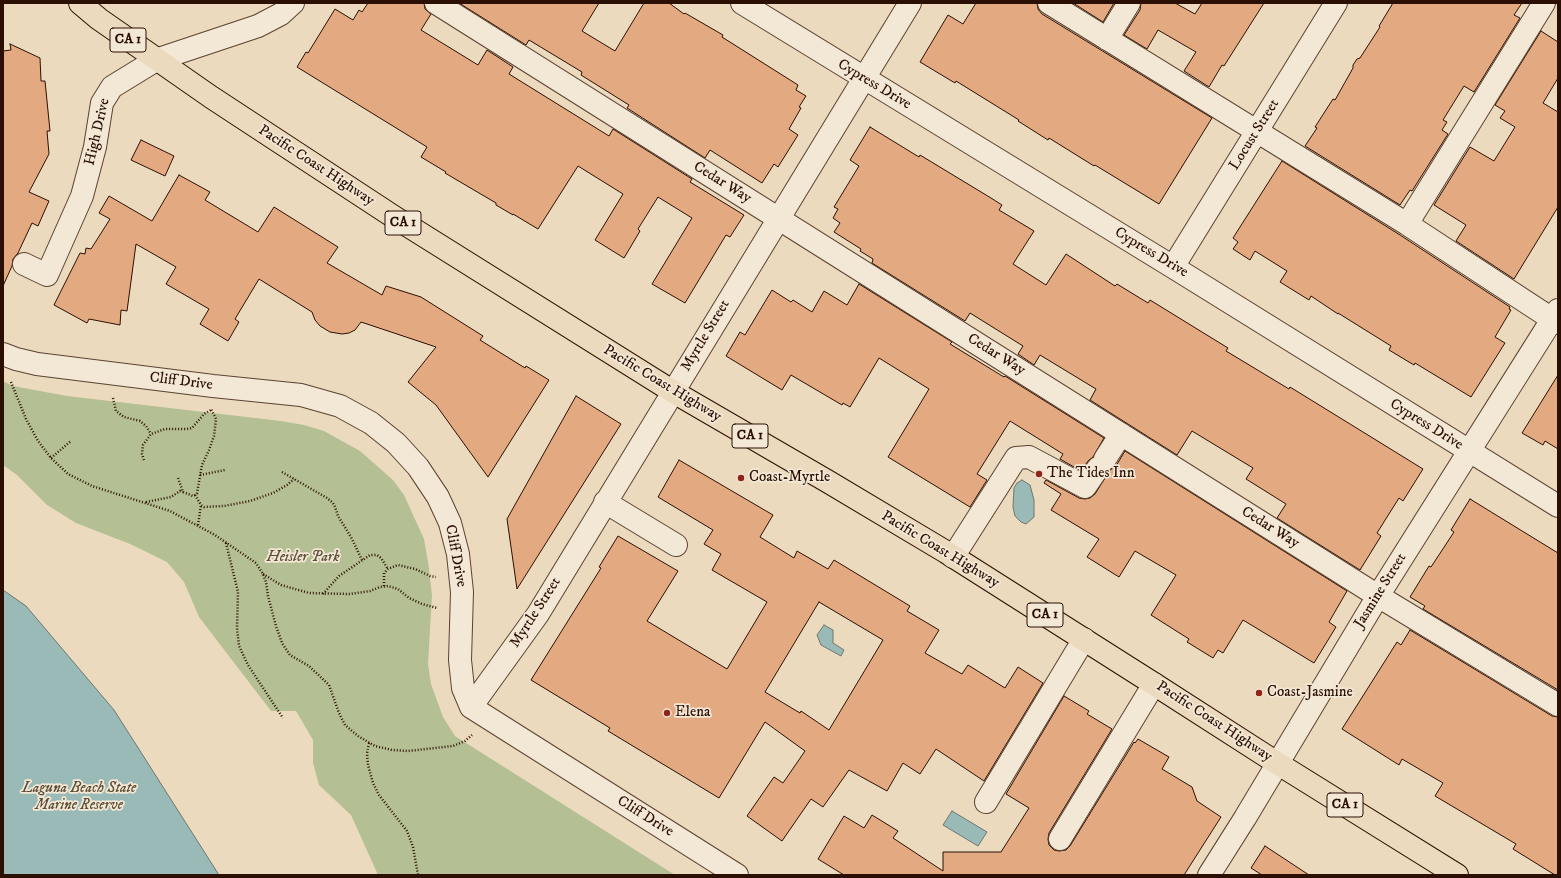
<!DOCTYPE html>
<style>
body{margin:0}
#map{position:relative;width:1561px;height:878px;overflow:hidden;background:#ecdabe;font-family:"IM FELL DW Pica",serif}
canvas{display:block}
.frame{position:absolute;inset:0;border:4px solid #2b0f02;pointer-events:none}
</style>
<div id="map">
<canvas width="1561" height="878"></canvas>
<div class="frame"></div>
</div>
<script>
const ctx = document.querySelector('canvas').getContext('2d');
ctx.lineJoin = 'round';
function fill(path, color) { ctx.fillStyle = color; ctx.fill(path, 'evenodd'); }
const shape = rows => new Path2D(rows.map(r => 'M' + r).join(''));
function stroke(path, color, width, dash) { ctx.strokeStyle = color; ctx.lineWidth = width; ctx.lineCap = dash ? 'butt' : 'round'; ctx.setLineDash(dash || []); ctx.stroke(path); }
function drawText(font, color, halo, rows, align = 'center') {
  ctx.font = font + ' "IM FELL DW Pica",serif'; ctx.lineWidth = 3.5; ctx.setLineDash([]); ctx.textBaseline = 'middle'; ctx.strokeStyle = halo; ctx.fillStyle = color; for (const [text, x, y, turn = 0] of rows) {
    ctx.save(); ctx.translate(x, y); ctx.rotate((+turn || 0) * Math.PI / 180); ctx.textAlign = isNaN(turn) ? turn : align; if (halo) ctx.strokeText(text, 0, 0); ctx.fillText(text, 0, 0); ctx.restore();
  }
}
const green = shape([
 [3,381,13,386,67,396,281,421,304,425,324,431,360,451,393,480,404,495,424,539,429,568,432,596,428,664,431,684,443,717,455,736,675,875,378,875,351,815,319,785,313,763,313,740,296,711,271,711,199,617,184,582,167,562,130,544,76,523,47,505,17,475,3,465]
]);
const water = shape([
 [1022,480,1030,485,1034,500,1034,517,1026,524,1021,522,1015,516,1013,507,1014,488,1017,483,1022,480],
 [3,590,26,606,114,710,219,875,3,875,3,590],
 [824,625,833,630,833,643,844,650,841,656,821,645,817,635,824,625],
 [952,811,987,832,978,846,943,825,952,811]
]);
const building = shape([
 [368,3,424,3,425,9,431,14,421,30,478,65,487,50,513,67,509,74,609,136,613,129,692,179,690,182,744,215,730,237,726,235,685,303,652,284,692,218,658,197,638,229,640,231,624,258,595,240,623,194,578,166,538,229,513,214,513,215,496,205,496,203,445,173,446,172,421,157,427,147,297,67,306,52,308,53,335,9,353,20,359,10,362,12,368,3],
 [459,3,599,3,582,31,615,51,644,3,669,3,684,14,685,13,723,35,722,37,798,85,796,90,806,96,799,107,801,108,789,129,798,135,778,167,774,164,762,183,710,150,705,158,627,108,629,105,581,75,582,72,529,40,526,45,459,3],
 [976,3,1037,3,1038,9,1042,14,1212,118,1159,204,1095,165,1094,166,1049,138,1048,140,1018,121,1019,120,956,81,955,83,920,62,948,15,963,24,976,3],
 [1073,3,1114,3,1103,22,1073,3],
 [1141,3,1175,3,1195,14,1202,3,1264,3,1224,66,1222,65,1209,87,1184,71,1196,52,1158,30,1147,49,1124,35,1140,10,1141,3],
 [1393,3,1522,3,1514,15,1520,18,1474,92,1464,86,1443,120,1447,122,1442,130,1448,134,1412,191,1410,190,1400,205,1305,146,1317,128,1315,127,1333,99,1335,100,1353,68,1353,65,1357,59,1360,58,1380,27,1379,26,1393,3],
 [1541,31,1558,42,1558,78,1543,103,1558,112,1558,207,1514,279,1456,241,1466,225,1434,205,1470,147,1494,161,1515,127,1500,118,1505,111,1495,105,1541,31],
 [10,44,40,58,41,81,45,81,50,131,47,131,49,154,29,192,49,201,38,226,32,223,18,253,13,259,12,266,3,286,3,51,11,50,10,44],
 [870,127,919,157,920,155,991,198,1002,205,999,210,1034,231,1013,264,1046,285,1066,254,1115,286,1117,284,1148,303,1150,300,1228,348,1226,351,1289,389,1290,387,1423,469,1403,501,1399,498,1377,533,1381,536,1360,570,1277,518,1286,504,1246,479,1253,468,1192,431,1177,455,1090,400,1096,389,1040,355,1034,365,1018,354,1023,346,970,313,965,321,872,263,873,259,860,251,861,249,834,232,840,223,833,218,838,209,834,207,859,166,850,160,870,127],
 [141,140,174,156,165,176,131,160,141,140],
 [1282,161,1400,235,1510,307,1509,309,1511,310,1495,337,1505,343,1471,397,1415,363,1414,365,1389,350,1391,346,1338,313,1338,314,1311,296,1309,300,1280,282,1287,271,1255,251,1250,260,1233,249,1238,242,1233,238,1282,161],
 [179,175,210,192,205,200,258,232,274,207,338,247,327,263,382,295,386,286,421,297,483,336,480,340,525,368,526,366,549,380,488,477,436,405,408,382,436,347,361,322,355,330,349,333,342,334,330,332,320,326,315,320,312,312,259,279,235,319,239,322,228,341,200,324,209,309,166,284,176,267,136,244,127,311,121,310,120,325,89,319,87,323,54,305,80,253,85,254,86,248,91,249,110,219,99,213,109,196,152,221,179,175],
 [859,284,952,342,950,344,1004,377,1005,376,1104,438,1093,457,1088,461,1081,471,1060,459,1063,454,1010,421,977,474,987,480,970,507,888,457,929,389,879,358,850,407,843,403,842,405,791,375,782,390,726,356,740,332,745,335,772,290,791,302,793,300,812,312,824,291,847,305,859,284],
 [1558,375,1558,449,1545,441,1543,445,1522,433,1558,375],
 [576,396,621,424,517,589,507,519,576,396],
 [1125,451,1347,591,1329,622,1336,627,1314,663,1243,620,1223,653,1218,650,1213,658,1187,642,1189,639,1151,615,1176,575,1135,551,1119,577,1087,557,1099,539,1051,510,1061,494,1044,483,1046,480,1079,498,1085,499,1090,498,1095,494,1110,470,1116,466,1125,451],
 [679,460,773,515,760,537,794,558,797,551,828,569,834,560,910,606,907,611,939,630,925,653,962,674,968,665,1005,688,1018,667,1043,683,984,781,936,749,920,774,903,763,887,791,849,770,823,807,811,799,782,841,747,816,774,777,783,783,805,751,765,722,719,798,608,731,610,728,531,680,601,568,599,567,618,536,678,571,647,621,727,669,767,602,712,570,721,554,704,544,713,530,658,497,679,460],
 [819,602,883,640,829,730,801,711,800,713,765,692,819,602],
 [1470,499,1558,553,1558,690,1423,609,1425,606,1410,597,1429,566,1431,567,1454,532,1451,530,1470,499],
 [1410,630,1552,716,1558,717,1558,875,1555,875,1513,849,1516,844,1435,796,1443,783,1402,759,1399,765,1342,729,1397,642,1401,645,1410,630],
 [1064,696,1089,711,1087,714,1112,729,1049,833,1048,839,1049,845,1054,850,1059,851,1066,850,1070,846,1134,742,1135,743,1138,739,1169,757,1162,769,1192,787,1197,801,1221,817,1184,875,844,875,818,859,844,816,864,828,872,815,898,831,893,838,943,871,943,852,1001,852,1029,808,1006,794,1064,696],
 [1265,846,1309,875,1262,875,1251,868,1265,846]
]);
const path = shape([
 [11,382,26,419,38,441,51,458,68,474,92,486,170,511,215,535,256,563,263,574,266,582,268,596,276,626,282,643,290,655,309,666,329,685,339,713,345,725,358,736,375,746,392,750,408,751,453,746,465,741,472,735],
 [113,398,116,411,124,417,140,421,146,426,151,434],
 [51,458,71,441],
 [144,460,142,454,143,445,151,434,165,429,187,429,192,428,204,414,211,410],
 [282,472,327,498,333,503,335,507,338,516,351,537,362,560],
 [200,475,225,470],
 [178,478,183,492,193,496,195,495,197,493,202,465,209,450,214,436,216,419,211,409],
 [195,495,201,505,204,507,224,506,250,501,273,493,287,485,294,479],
 [146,502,171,497,180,491,183,492],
 [198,525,201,505],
 [226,543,238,592,237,628,239,646,248,665,283,718],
 [263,574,281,585,309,593,350,594,370,591,380,587,388,586,398,589,409,598,422,604,437,608],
 [384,586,384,573,388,569,398,565,415,569,430,576,436,577],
 [323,594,339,576,370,555,377,555,381,558,388,569],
 [369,743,367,753,368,765,373,783,379,795,407,831,413,847,418,875]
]);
const minor = shape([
 [436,3,1378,596,1558,705],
 [742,3,1173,267,1558,506],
 [1049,3,1407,224,1558,323],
 [1107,39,1129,3],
 [1407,224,1544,3],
 [24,264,47,275,82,196,95,147,102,103,112,87,156,60,258,26,281,14,293,3],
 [1173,267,1336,3],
 [3,354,16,359,37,364,213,386,301,395,340,406,371,423,396,443,418,467,438,497,450,523,458,554,462,592,460,660,463,688,471,707,737,875],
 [1105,459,1121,434],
 [605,502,676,545],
 [953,557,1016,458,1029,457,1085,487,1098,468],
 [471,707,538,614,910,3],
 [986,802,1084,639],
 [1060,839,1154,684],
 [1209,875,1245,818,1378,596,1558,310]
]);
const highway = shape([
 [80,3,99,19,211,97,394,217,672,391,827,481,946,552,1154,684,1277,763,1457,875]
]);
const markers = [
 [1039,474,4,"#8f2418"],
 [741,478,4,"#8f2418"],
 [1259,693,4,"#8f2418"],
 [667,713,4,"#8f2418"]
];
const shields = [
 [128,40,36],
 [403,223,36],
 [750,436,36],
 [1045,615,36],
 [1345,805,36]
];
const shieldNames = [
 ["CA 1",128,40],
 ["CA 1",403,223],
 ["CA 1",750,436],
 ["CA 1",1045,615],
 ["CA 1",1345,805]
];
const streetNames = [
 ["Cypress Drive",874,85,31],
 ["High Drive",98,132,-77],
 ["Locust Street",1255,135,-58],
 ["Pacific Coast Highway",316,166,33],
 ["Cedar Way",722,183,32],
 ["Cypress Drive",1151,253,31],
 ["Myrtle Street",706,336,-59],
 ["Cedar Way",996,355,32],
 ["Cliff Drive",181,382,7],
 ["Pacific Coast Highway",662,384,31],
 ["Cypress Drive",1426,425,32],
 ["Cedar Way",1270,528,32],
 ["Pacific Coast Highway",940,550,31],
 ["Cliff Drive",455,556,79],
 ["Jasmine Street",1381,591,-58],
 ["Myrtle Street",536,613,-57],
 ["Pacific Coast Highway",1214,722,33],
 ["Cliff Drive",645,817,32]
];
const poiNames = [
 ["The Tides Inn",1047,474],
 ["Coast-Myrtle",749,478],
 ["Coast-Jasmine",1267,693],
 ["Elena",675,713]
];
const parkNames = [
 ["Heisler Park",303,558],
 ["Laguna Beach State",79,789],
 ["Marine Reserve",79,806]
];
fill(green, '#b4c094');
fill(water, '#9abab7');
stroke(water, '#6e766f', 1);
fill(building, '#e3a981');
stroke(building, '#2b0f02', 1);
stroke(minor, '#5b4231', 24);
stroke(highway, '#2b0f02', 24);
stroke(path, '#2b0f02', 2.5, [1, 2]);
stroke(minor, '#f3e7d5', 22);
stroke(highway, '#ecdabe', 22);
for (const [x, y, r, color] of markers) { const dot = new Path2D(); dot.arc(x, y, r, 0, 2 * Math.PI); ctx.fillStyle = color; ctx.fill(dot); stroke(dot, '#f3e7d5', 1.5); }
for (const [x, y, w] of shields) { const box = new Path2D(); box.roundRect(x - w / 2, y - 12, w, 24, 3); ctx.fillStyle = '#f3e7d5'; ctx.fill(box); stroke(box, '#2b0f02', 1); }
drawText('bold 14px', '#2b0f02', null, shieldNames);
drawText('15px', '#2b0f02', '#f3e7d5', streetNames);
drawText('15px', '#2b0f02', '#f3e7d5', poiNames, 'left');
drawText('italic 15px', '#5b4d35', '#f3e7d5', parkNames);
</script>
